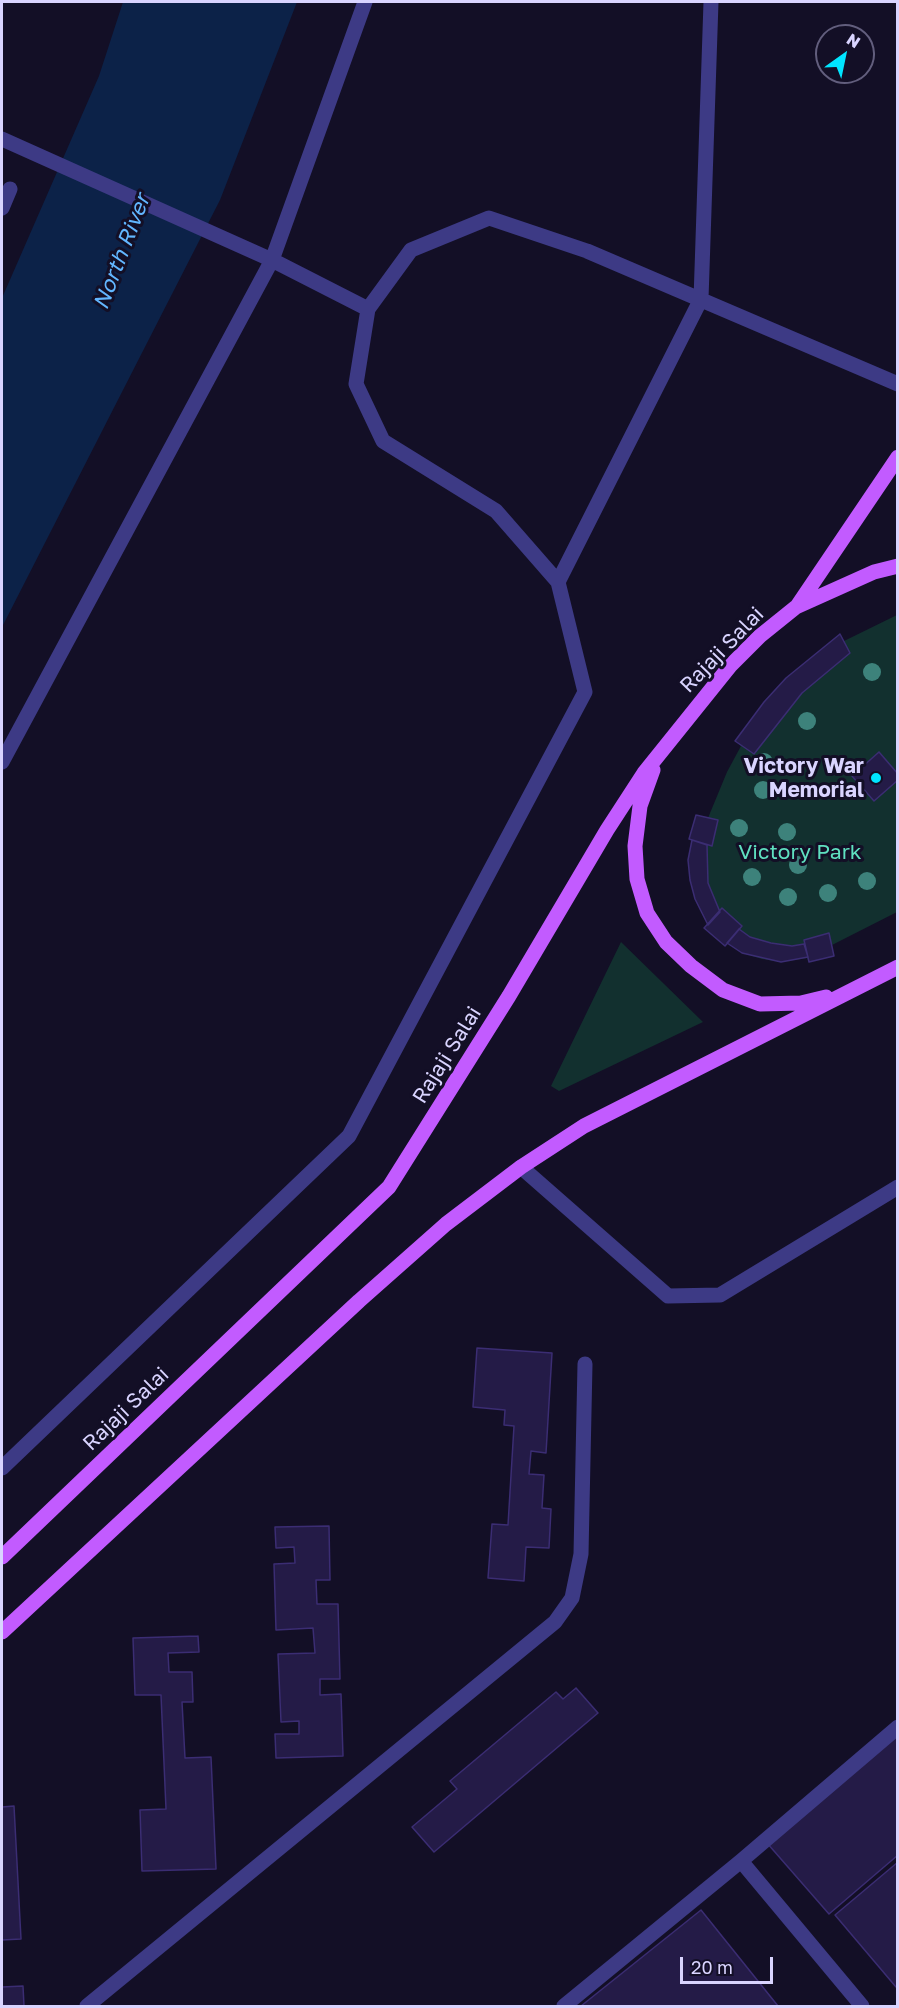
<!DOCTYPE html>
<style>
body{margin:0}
#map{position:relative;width:899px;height:2008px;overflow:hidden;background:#130f26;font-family:"Golos Text",sans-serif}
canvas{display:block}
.frame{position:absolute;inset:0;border:3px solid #d9d4ff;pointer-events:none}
.north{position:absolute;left:815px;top:24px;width:60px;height:60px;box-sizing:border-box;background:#130f26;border:2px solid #625e7d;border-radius:50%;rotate:33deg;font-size:16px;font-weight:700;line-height:24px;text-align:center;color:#d9d4ff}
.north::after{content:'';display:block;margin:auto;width:21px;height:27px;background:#00e5ff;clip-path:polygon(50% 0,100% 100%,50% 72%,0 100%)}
.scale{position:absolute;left:680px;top:1957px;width:93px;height:27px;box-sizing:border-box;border:3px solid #d9d4ff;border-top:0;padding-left:8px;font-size:18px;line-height:21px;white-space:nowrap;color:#d9d4ff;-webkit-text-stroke:4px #130f26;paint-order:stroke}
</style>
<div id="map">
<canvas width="899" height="2008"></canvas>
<div class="frame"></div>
<div class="north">N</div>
<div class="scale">20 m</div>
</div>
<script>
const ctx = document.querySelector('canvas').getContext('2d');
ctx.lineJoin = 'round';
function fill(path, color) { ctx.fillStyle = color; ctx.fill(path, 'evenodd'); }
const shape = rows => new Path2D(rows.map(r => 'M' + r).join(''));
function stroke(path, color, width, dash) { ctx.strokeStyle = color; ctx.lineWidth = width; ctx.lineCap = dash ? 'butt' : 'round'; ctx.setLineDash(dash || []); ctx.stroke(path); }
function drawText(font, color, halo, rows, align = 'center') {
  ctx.font = font + ' "Golos Text",sans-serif'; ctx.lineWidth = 6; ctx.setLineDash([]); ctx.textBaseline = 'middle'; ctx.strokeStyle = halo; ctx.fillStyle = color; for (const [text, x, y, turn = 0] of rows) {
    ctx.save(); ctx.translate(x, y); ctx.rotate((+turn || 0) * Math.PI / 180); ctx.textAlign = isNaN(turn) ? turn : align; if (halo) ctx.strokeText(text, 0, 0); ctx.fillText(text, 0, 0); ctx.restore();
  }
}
const green = shape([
 [897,615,897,912,832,945,834,956,809,962,807,958,781,962,762,959,742,953,727,943,725,946,704,928,708,924,695,899,690,880,688,860,692,841,689,839,696,815,708,818,727,772,741,746,735,741,764,702,786,678,840,634,844,641],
 [621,942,703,1022,559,1091,551,1086]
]);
const water = shape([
 [123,2,297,2,220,200,2,627,2,298,99,76]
]);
const building = shape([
 [840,634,850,653,802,693,754,754,735,741,764,702,786,678,840,634],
 [879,752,898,774,898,780,874,801,852,776,879,752],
 [696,815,718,820,712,846,689,839,696,815],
 [692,840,707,845,708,883,720,912,708,925,695,899,690,880,688,860,692,840],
 [722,908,742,926,725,946,704,928,722,908],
 [739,929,750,937,771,943,792,946,804,944,808,957,781,962,742,953,727,943,739,929],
 [829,933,834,956,809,962,804,940,829,933],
 [477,1348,552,1353,546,1453,531,1451,529,1474,544,1475,542,1508,551,1509,549,1548,526,1547,524,1581,488,1578,492,1524,508,1525,514,1426,504,1425,505,1410,473,1407,477,1348],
 [329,1526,330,1580,316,1580,317,1604,338,1604,340,1679,320,1679,320,1695,341,1694,343,1756,276,1758,275,1734,299,1734,299,1721,281,1722,278,1654,315,1653,313,1628,276,1630,274,1564,295,1563,294,1547,276,1548,275,1527,329,1526],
 [198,1636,199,1652,168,1653,169,1672,192,1672,193,1702,182,1702,185,1758,211,1757,216,1869,142,1871,140,1810,166,1809,161,1695,135,1695,133,1638,198,1636],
 [576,1688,598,1713,434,1852,412,1827,457,1789,450,1781,556,1692,563,1699,576,1688],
 [898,1732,898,1855,829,1914,767,1843,898,1732],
 [14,1806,21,1939,2,1940,2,1807,14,1806],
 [898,1862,898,1985,896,1987,835,1915,898,1862],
 [701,1910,778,2006,581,2006,701,1910],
 [23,1986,24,2006,2,2006,2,1987,23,1986]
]);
const minor = shape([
 [2,139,272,260,368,309,411,250,489,218,587,251,898,384],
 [2,208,10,189],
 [558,582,701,299,711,2],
 [2,762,272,260,365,2],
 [521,1167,668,1296,720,1295,898,1187],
 [2,1468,349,1136,585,692,558,582,496,511,383,441,356,384,368,309],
 [741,1861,862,2006],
 [87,2006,555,1622,572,1598,581,1554,585,1364],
 [564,2006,741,1861,898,1727]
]);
const major = shape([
 [798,605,898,457],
 [653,770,640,806,635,846,637,879,647,913,666,942,691,966,723,990,760,1004,801,1003,826,997],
 [2,1557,389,1187,509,996,607,830,644,773,730,666,760,636,796,607,874,572,898,566],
 [2,1632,359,1301,446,1224,521,1167,584,1126,898,967]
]);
const trees = [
 [872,672],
 [807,721],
 [764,762],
 [763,790],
 [739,828],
 [787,832],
 [798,865],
 [752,877],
 [867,881],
 [828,893],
 [788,897]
];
const markers = [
 [876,778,6,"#00e5ff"]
];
const streetNames = [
 ["Rajaji Salai",722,650,-46],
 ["Rajaji Salai",447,1055,-58],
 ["Rajaji Salai",126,1409,-44]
];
const poiNames = [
 ["Victory War",864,766],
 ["Memorial",864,790]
];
const parkNames = [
 ["Victory Park",800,852]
];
const waterNames = [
 ["North River",122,252,-69]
];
fill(green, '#12302f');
fill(water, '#0c2248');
fill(building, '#241b47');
stroke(building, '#3b2d73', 1.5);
stroke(minor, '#3d3a85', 15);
stroke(major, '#c25bff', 15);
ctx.fillStyle = '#3d827b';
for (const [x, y] of trees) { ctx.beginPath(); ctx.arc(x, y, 9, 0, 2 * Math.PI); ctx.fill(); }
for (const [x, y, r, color] of markers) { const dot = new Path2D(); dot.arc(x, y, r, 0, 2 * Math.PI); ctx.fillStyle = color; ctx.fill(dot); stroke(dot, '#130f26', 2); }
drawText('21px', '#d9d4ff', '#130f26', streetNames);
drawText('bold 21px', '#d9d4ff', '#130f26', poiNames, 'right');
drawText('21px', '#5fe0c0', '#130f26', parkNames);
drawText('italic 22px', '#62b6ff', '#130f26', waterNames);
</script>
